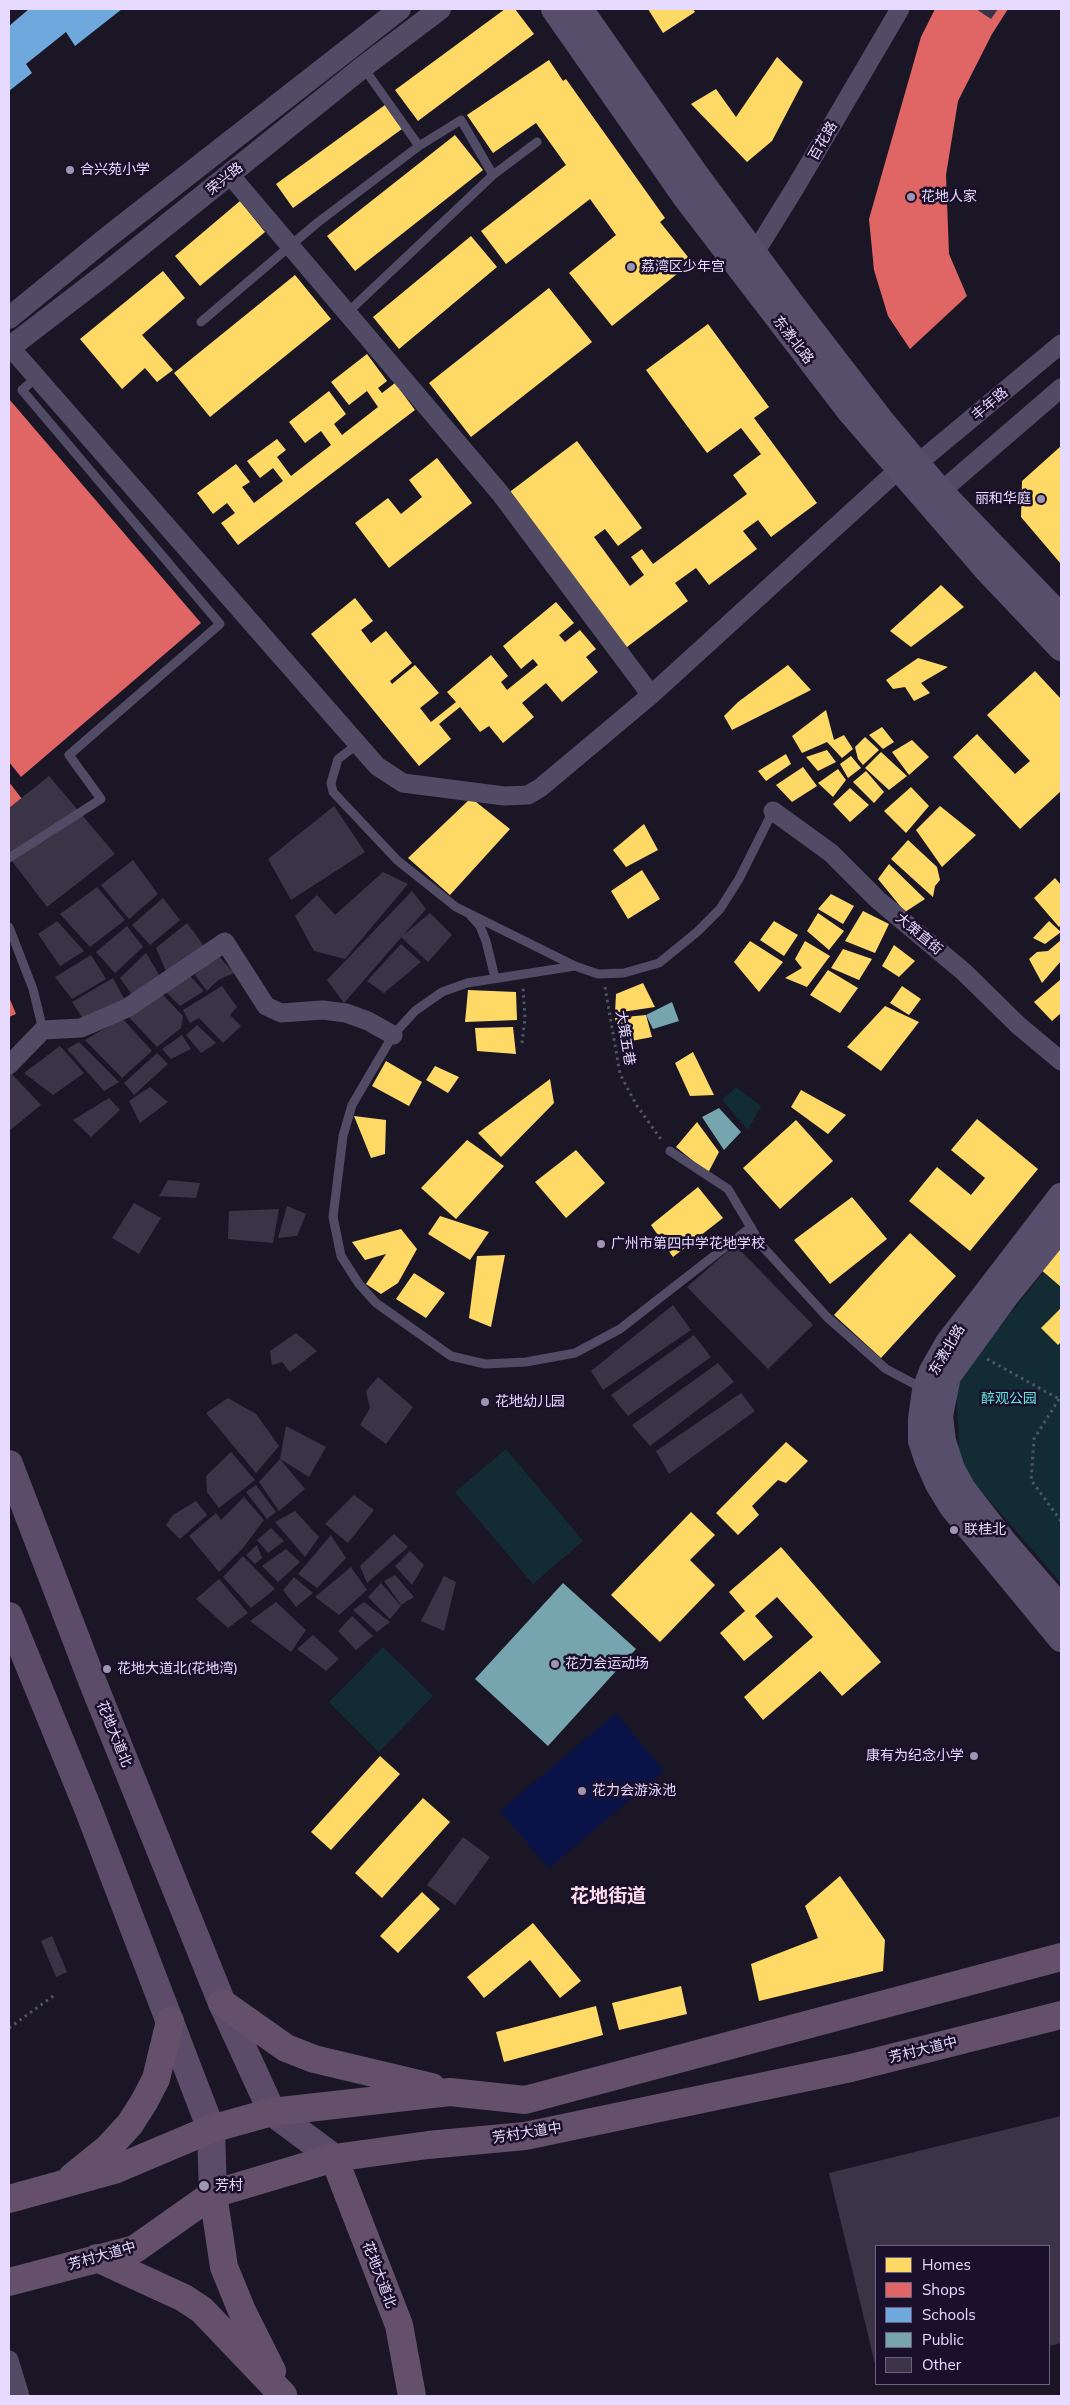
<!DOCTYPE html>
<meta charset="utf-8">
<style>
body{margin:0}
#map{position:relative;width:1070px;height:2405px;overflow:hidden;background:#1b1625;font-family:Mulish,sans-serif}
canvas{display:block}
.frame{position:absolute;inset:0;border:10px solid #e6daff;pointer-events:none}
.legend{position:absolute;left:875px;top:2245px;width:175px;height:140px;box-sizing:border-box;background:#1a102b;border:1px solid #6c6180;margin:0;padding:6px 9px;list-style:none;font-size:15px;color:#e6daff}
.legend li{display:flex;align-items:center;gap:10px;height:25px}
.legend b{width:25px;border:1px solid #6c6180}
</style>
<div id="map">
<canvas width="1070" height="2405"></canvas>
<div class="frame"></div>
<ul class="legend">
<li><b style="height:14px;background:#ffd966"></b>Homes</li>
<li><b style="height:14px;background:#e06666"></b>Shops</li>
<li><b style="height:14px;background:#6fa8dc"></b>Schools</li>
<li><b style="height:14px;background:#76a5af"></b>Public</li>
<li><b style="height:14px;background:#3b3446"></b>Other</li>
</ul>
</div>
<script>
const ctx = document.querySelector('canvas').getContext('2d');
ctx.lineJoin = 'round';
function fill(path, color) { ctx.fillStyle = color; ctx.fill(path, 'evenodd'); }
const shape = rows => new Path2D(rows.map(r => 'M' + r).join(''));
function stroke(path, color, width, dash) { ctx.strokeStyle = color; ctx.lineWidth = width; ctx.lineCap = dash ? 'butt' : 'round'; ctx.setLineDash(dash || []); ctx.stroke(path); }
function drawText(font, color, halo, rows, align = 'center') {
  ctx.font = font + ' Mulish,"Noto Sans SC",sans-serif'; ctx.lineWidth = 5; ctx.setLineDash([]); ctx.textBaseline = 'middle'; ctx.strokeStyle = halo; ctx.fillStyle = color; for (const [text, x, y, turn = 0] of rows) {
    ctx.save(); ctx.translate(x, y); ctx.rotate((+turn || 0) * Math.PI / 180); ctx.textAlign = isNaN(turn) ? turn : align; if (halo) ctx.strokeText(text, 0, 0); ctx.fillText(text, 0, 0); ctx.restore();
  }
}
const green = shape([
 [736,1087,761,1106,748,1130,722,1100],
 [1061,1250,1061,1583,960,1466,956,1382],
 [506,1449,583,1541,533,1584,455,1492],
 [383,1647,433,1696,379,1752,329,1702]
]);
const water = shape([
 [616,1713,664,1771,549,1868,500,1811]
]);
const homes = shape([
 [505,9,515,9,534,34,418,121,395,90],
 [648,9,693,9,695,12,663,33],
 [933,54,956,66,959,81,943,154,925,148,915,206,942,208,951,271,924,286,942,307,920,332,908,322,892,284,885,197,893,150,907,110],
 [777,57,803,82,772,141,747,162,691,104,716,89,736,117],
 [549,60,563,81,566,79,665,218,660,222,692,262,612,326,569,273,616,235,590,199,506,264,481,231,566,165,536,123,493,153,467,115],
 [385,105,402,129,293,208,276,184],
 [455,135,483,170,355,271,327,236],
 [240,201,265,232,200,286,175,256],
 [471,236,497,267,399,349,373,317],
 [163,271,185,298,142,335,173,370,157,382,145,368,122,389,80,339],
 [295,275,331,319,210,417,174,373],
 [549,288,592,342,471,437,429,383],
 [708,324,769,407,754,418,817,503,771,537,758,520,743,531,757,549,709,585,696,568,675,583,688,601,623,650,507,494,577,441,642,528,618,546,605,529,594,537,630,586,644,575,631,557,642,549,653,564,747,494,733,475,761,454,741,428,707,453,646,370],
 [367,354,387,381,378,388,382,393,395,383,415,410,238,545,221,523,235,513,227,503,213,514,197,493,236,464,250,482,242,487,254,503,283,481,273,468,260,478,247,461,277,439,286,450,277,457,291,476,331,445,321,431,305,443,289,422,329,391,346,414,334,424,342,435,378,407,367,391,349,405,331,382],
 [1061,446,1061,564,1021,517,1022,481],
 [437,458,472,503,389,568,355,523,388,498,401,514,422,497,409,480],
 [941,585,964,607,911,647,890,631],
 [355,598,373,621,361,630,371,643,386,631,412,663,390,681,392,684,415,665,439,693,420,708,431,722,456,702,447,692,491,655,508,676,501,682,507,690,538,665,533,659,521,669,503,646,556,602,574,623,559,635,565,642,580,630,596,649,586,657,598,672,562,702,546,683,522,703,534,717,503,743,489,726,480,732,460,707,439,724,451,739,419,766,311,634],
 [918,658,948,667,921,683,930,693,914,701,905,687,893,689,886,680],
 [788,665,811,690,732,730,724,716,738,702],
 [1035,671,1061,699,1061,791,1020,829,953,757,977,734,1015,774,1030,761,987,715],
 [826,710,834,740,844,735,853,749,842,758,827,742,802,753,792,736],
 [882,727,894,742,883,749,869,735],
 [865,737,879,750,863,765,858,759,855,747],
 [912,740,929,757,909,775,892,752],
 [827,750,836,762,818,771,806,757],
 [881,752,907,776,889,790,865,768],
 [786,754,791,764,766,781,758,771],
 [851,756,861,768,848,778,840,764],
 [803,767,817,786,792,802,776,785],
 [838,769,846,780,833,797,818,783],
 [866,771,884,792,874,803,853,782],
 [911,787,929,806,906,833,884,811],
 [850,788,869,805,850,822,833,804],
 [471,798,510,829,450,895,408,858],
 [940,806,976,835,942,867,916,830],
 [644,824,658,850,626,867,613,850],
 [908,840,937,867,940,880,935,886,933,897,891,859],
 [889,864,925,899,905,912,878,879],
 [642,870,660,899,628,919,611,891],
 [1055,878,1061,885,1061,925,1059,927,1034,898],
 [831,894,854,906,843,924,818,909],
 [863,911,889,924,875,953,845,941],
 [818,913,844,931,829,950,807,931],
 [774,921,798,935,784,956,760,940],
 [1049,921,1061,932,1045,944,1033,938],
 [1061,940,1061,961,1042,983,1029,959,1037,952,1048,951],
 [750,941,783,962,759,992,734,962],
 [805,941,830,956,807,987,785,978,802,968,795,959],
 [894,945,915,961,899,977,882,966],
 [843,949,872,959,859,980,831,968],
 [828,970,858,988,840,1013,810,995],
 [1060,980,1061,1013,1052,1021,1034,1002],
 [643,983,655,1007,615,1013,616,994],
 [902,986,921,999,909,1015,890,1003],
 [468,990,516,992,517,1020,465,1022],
 [885,1006,919,1022,881,1071,847,1047],
 [646,1015,652,1037,621,1043,615,1018],
 [513,1027,516,1054,477,1051,475,1028],
 [693,1052,714,1095,690,1096,675,1063],
 [386,1061,422,1082,409,1106,372,1086],
 [435,1066,459,1077,448,1093,426,1080],
 [550,1079,554,1103,501,1157,478,1133],
 [9,1080,30,1105,9,1122],
 [801,1090,846,1115,828,1134,791,1107],
 [354,1116,386,1120,385,1154,371,1158],
 [977,1119,1038,1169,970,1251,909,1201,937,1167,971,1195,985,1178,951,1150],
 [796,1120,833,1161,780,1209,743,1168],
 [697,1122,719,1152,708,1173,676,1147],
 [467,1140,504,1166,456,1219,421,1188],
 [576,1150,605,1183,566,1218,535,1182],
 [698,1187,723,1218,673,1257,651,1225],
 [852,1197,887,1239,830,1284,794,1240],
 [440,1216,489,1232,470,1260,428,1234],
 [401,1229,417,1249,398,1283,381,1294,366,1284,386,1254,365,1260,352,1242],
 [910,1233,956,1276,881,1358,834,1315],
 [1061,1240,1061,1287,1039,1268],
 [505,1255,491,1327,469,1318,477,1256],
 [414,1273,445,1293,426,1318,396,1299],
 [1060,1309,1061,1342,1058,1345,1041,1328],
 [786,1442,808,1461,786,1483,778,1480,752,1506,759,1515,738,1535,716,1513],
 [691,1512,715,1535,690,1560,715,1585,660,1642,611,1595],
 [781,1547,881,1662,842,1696,820,1671,763,1720,744,1697,813,1637,777,1597,755,1616,773,1637,744,1661,720,1633,745,1611,729,1592],
 [380,1756,400,1774,331,1850,311,1832],
 [423,1798,450,1822,382,1898,355,1873],
 [840,1876,885,1940,883,1971,759,2001,751,1964,818,1938,805,1906],
 [422,1892,440,1909,398,1953,380,1936],
 [533,1923,581,1981,560,1998,530,1960,484,1998,467,1977],
 [681,1986,687,2014,619,2030,612,2003],
 [596,2006,603,2035,504,2062,496,2032]
]);
const shops = shape([
 [935,9,1008,9,992,34,958,101,946,175,949,254,967,296,910,349,888,316,874,270,869,219,921,37],
 [9,399,201,623,21,777,9,762],
 [9,782,35,816,9,828],
 [9,997,16,1014,9,1017]
]);
const schools = shape([
 [29,9,122,9,75,46,66,32,26,64,32,73,9,91,9,26]
]);
const public = shape([
 [672,1002,679,1021,653,1029,646,1015],
 [719,1108,741,1132,724,1150,702,1117],
 [563,1583,636,1649,548,1746,475,1679]
]);
const building = shape([
 [976,9,998,9,991,19],
 [49,776,115,854,47,907,9,857,9,808],
 [334,806,365,852,291,900,268,859],
 [133,860,158,894,129,919,101,885],
 [383,872,408,884,345,959,314,951,295,916,317,895,335,915],
 [97,887,125,920,90,947,60,914],
 [412,891,426,909,344,1003,327,980],
 [163,898,180,920,150,945,132,925],
 [430,913,452,935,428,962,401,937],
 [57,921,84,951,60,966,38,934],
 [187,923,204,946,166,971,156,948],
 [127,926,143,947,115,973,96,952],
 [401,944,421,962,384,993,367,981],
 [146,953,161,978,133,996,120,978],
 [217,954,234,973,218,980,207,991,195,975],
 [91,955,106,979,72,999,55,977],
 [189,975,204,991,180,1006,163,989],
 [113,978,126,1002,83,1019,72,1002],
 [222,986,237,1007,230,1015,241,1026,223,1043,199,1018,190,1023,183,1010],
 [161,993,183,1016,181,1028,157,1047,126,1014],
 [122,1018,152,1051,122,1078,85,1040],
 [197,1025,216,1043,201,1053,186,1035],
 [182,1035,191,1049,171,1059,162,1049],
 [79,1042,119,1082,104,1091,67,1049],
 [60,1046,84,1073,53,1095,24,1073],
 [157,1053,168,1064,134,1095,124,1083],
 [9,1071,41,1105,9,1131],
 [150,1087,168,1102,140,1123,129,1101],
 [109,1098,120,1110,91,1137,73,1120],
 [168,1180,200,1183,196,1198,159,1196],
 [134,1203,161,1218,139,1254,112,1238],
 [287,1206,306,1214,297,1236,278,1238],
 [279,1209,273,1243,228,1239,229,1211],
 [735,1245,813,1325,768,1369,687,1287],
 [673,1305,691,1330,603,1390,591,1371],
 [296,1333,317,1351,290,1372,282,1362,272,1365,270,1351],
 [694,1335,711,1357,628,1416,611,1395],
 [718,1363,734,1382,650,1446,632,1425],
 [378,1377,413,1407,386,1444,360,1425,370,1408,366,1391],
 [741,1393,755,1411,669,1474,656,1451],
 [228,1398,256,1414,279,1446,256,1473,206,1413],
 [286,1426,326,1447,309,1477,280,1459],
 [231,1452,255,1480,219,1508,207,1492,206,1476],
 [280,1459,305,1489,279,1511,259,1482],
 [256,1485,276,1512,267,1519,246,1492],
 [354,1495,374,1510,348,1543,325,1524],
 [244,1497,264,1520,243,1548,219,1572,189,1536,216,1513,221,1520],
 [196,1501,207,1515,180,1539,166,1525,173,1515],
 [295,1511,319,1537,305,1557,275,1522],
 [271,1528,284,1541,268,1553,257,1540],
 [394,1534,408,1547,367,1583,360,1566],
 [331,1535,346,1558,317,1588,298,1574],
 [257,1545,262,1558,255,1564,246,1555],
 [286,1549,300,1562,278,1582,262,1566],
 [410,1551,424,1565,412,1585,395,1566],
 [243,1556,275,1589,251,1608,223,1577],
 [351,1567,367,1590,339,1615,315,1597],
 [395,1575,414,1597,401,1605,384,1581],
 [444,1576,456,1582,444,1631,421,1621],
 [294,1577,313,1593,296,1607,283,1590],
 [219,1579,248,1613,228,1628,196,1599],
 [381,1583,401,1606,390,1619,368,1597],
 [276,1602,306,1630,291,1652,250,1621],
 [364,1602,390,1622,377,1632,353,1610],
 [352,1616,373,1636,356,1650,338,1631],
 [313,1635,339,1659,326,1671,297,1649],
 [463,1837,490,1857,455,1905,427,1885],
 [52,1936,67,1972,56,1977,41,1941],
 [1061,2116,1061,2343,1049,2346,1049,2246,876,2246,876,2368,829,2173]
]);
const path = shape([
 [605,987,620,1074,637,1106,663,1142],
 [522,1043,525,1018,523,987],
 [987,1359,1061,1400],
 [1059,1399,1034,1439,1031,1480,1061,1521],
 [9,2028,56,1994]
]);
const service = shape([
 [363,67,419,146,461,120,493,175],
 [347,313,493,175,537,142],
 [201,322,317,223,419,146],
 [358,744,338,759,331,783,333,792,397,860,456,907,575,966,598,974,624,973,659,963,697,932,720,909,739,879,773,811],
 [9,858,101,799,69,755,220,624,22,390,36,378],
 [471,916,480,926,486,941,495,978],
 [9,927,33,989,43,1030],
 [575,966,467,983,442,992,415,1011,393,1035,352,1105,343,1136,333,1217,341,1256,359,1284,376,1303,451,1356,485,1364,526,1362,575,1353,620,1329,751,1227],
 [670,1151,728,1189,762,1246,827,1317,886,1369,922,1388]
]);
const minor = shape([
 [230,175,500,493,651,695],
 [747,261,754,254,795,188,900,9],
 [10,347,377,766,403,783,504,796,528,795,540,788,651,695,898,470,918,463,1061,344],
 [931,500,1061,388],
 [773,811,831,853,878,900,964,972,1018,1025,1061,1061],
 [9,1065,43,1030,81,1028,127,1008,225,942,266,1006,281,1013,322,1010,346,1013,368,1021,393,1035],
 [9,2360,20,2396]
]);
const tertiary = shape([
 [9,318,108,237,400,9],
 [9,348,108,272,363,67,440,9]
]);
const secondary = shape([
 [554,9,686,198,851,413,987,570,1061,648],
 [580,9,694,172,790,302,880,419,941,492,1061,617],
 [1061,1196,948,1343,932,1371,925,1390,921,1419,921,1441,927,1459,938,1484,952,1507,1061,1639],
 [1061,1228,1006,1296,948,1376,940,1416,943,1441,952,1469,963,1489,1004,1542,1061,1608]
]);
const primary = shape([
 [9,1464,93,1683,222,2003,272,2112,334,2158],
 [9,1616,89,1811,211,2129,213,2194]
]);
const trunk = shape([
 [222,2003,286,2048,314,2059,432,2087],
 [334,2158,399,2325,412,2396],
 [72,2177,109,2147,130,2124,144,2102,156,2079,170,2021],
 [213,2194,224,2267,242,2311,272,2371],
 [9,2199,114,2170,211,2129,272,2112,450,2092,525,2100,1061,1957],
 [97,2258,184,2298,202,2310,283,2395],
 [9,2282,135,2249,213,2194,334,2158,428,2145,525,2136,851,2068,1061,2015]
]);
const markers = [
 [70,170,5,"#9f95b3"],
 [911,197,5,"#9f95b3"],
 [631,267,5,"#9f95b3"],
 [1041,499,5,"#9f95b3"],
 [601,1244,5,"#9f95b3"],
 [485,1402,5,"#9f95b3"],
 [954,1530,5,"#9f95b3"],
 [555,1664,5,"#9f95b3"],
 [107,1669,5,"#9f95b3"],
 [974,1756,5,"#9f95b3"],
 [582,1791,5,"#9f95b3"],
 [204,2186,6,"#9f95b3"]
];
const streetNames = [
 ["百花路",823,141,-60],
 ["荣兴路",225,179,-39],
 ["东漖北路",793,340,52],
 ["丰年路",990,404,-40],
 ["大策直街",919,934,40],
 ["大策五巷",625,1038,80],
 ["东漖北路",947,1350,-59],
 ["花地大道北",114,1734,68],
 ["芳村大道中",923,2050,-14],
 ["芳村大道中",527,2133,-9],
 ["芳村大道中",102,2256,-16],
 ["花地大道北",379,2275,69]
];
const poiNames = [
 ["合兴苑小学",80,170],
 ["花地人家",921,197],
 ["荔湾区少年宫",641,267],
 ["丽和华庭",1031,499,"right"],
 ["广州市第四中学花地学校",611,1244],
 ["花地幼儿园",495,1402],
 ["联桂北",964,1530],
 ["花力会运动场",565,1664],
 ["花地大道北(花地湾)",117,1669],
 ["康有为纪念小学",964,1756,"right"],
 ["花力会游泳池",592,1791],
 ["芳村",215,2186]
];
const parkNames = [
 ["醉观公园",1009,1399]
];
const districtNames = [
 ["花地街道",608,1896]
];
fill(green, '#132c34');
fill(water, '#0a1448');
fill(homes, '#ffd966');
fill(shops, '#e06666');
fill(schools, '#6fa8dc');
fill(public, '#76a5af');
fill(building, '#3b3446');
stroke(path, '#4c5668', 3, [2.5, 4]);
stroke(service, '#514b66', 9);
stroke(minor, '#514b66', 19);
stroke(tertiary, '#514b66', 22);
stroke(secondary, '#564e6b', 26);
stroke(primary, '#5c4c6a', 28);
stroke(trunk, '#64506a', 28);
for (const [x, y, r, color] of markers) { const dot = new Path2D(); dot.arc(x, y, r, 0, 2 * Math.PI); ctx.fillStyle = color; ctx.fill(dot); stroke(dot, '#1a102b', 2); }
drawText('14px', '#e6daff', '#1a102b', streetNames);
drawText('14px', '#e6daff', '#1a102b', poiNames, 'left');
drawText('14px', '#60e6de', '#1a102b', parkNames);
drawText('bold 19px', '#ffdcec', '#1a102b', districtNames);
</script>
